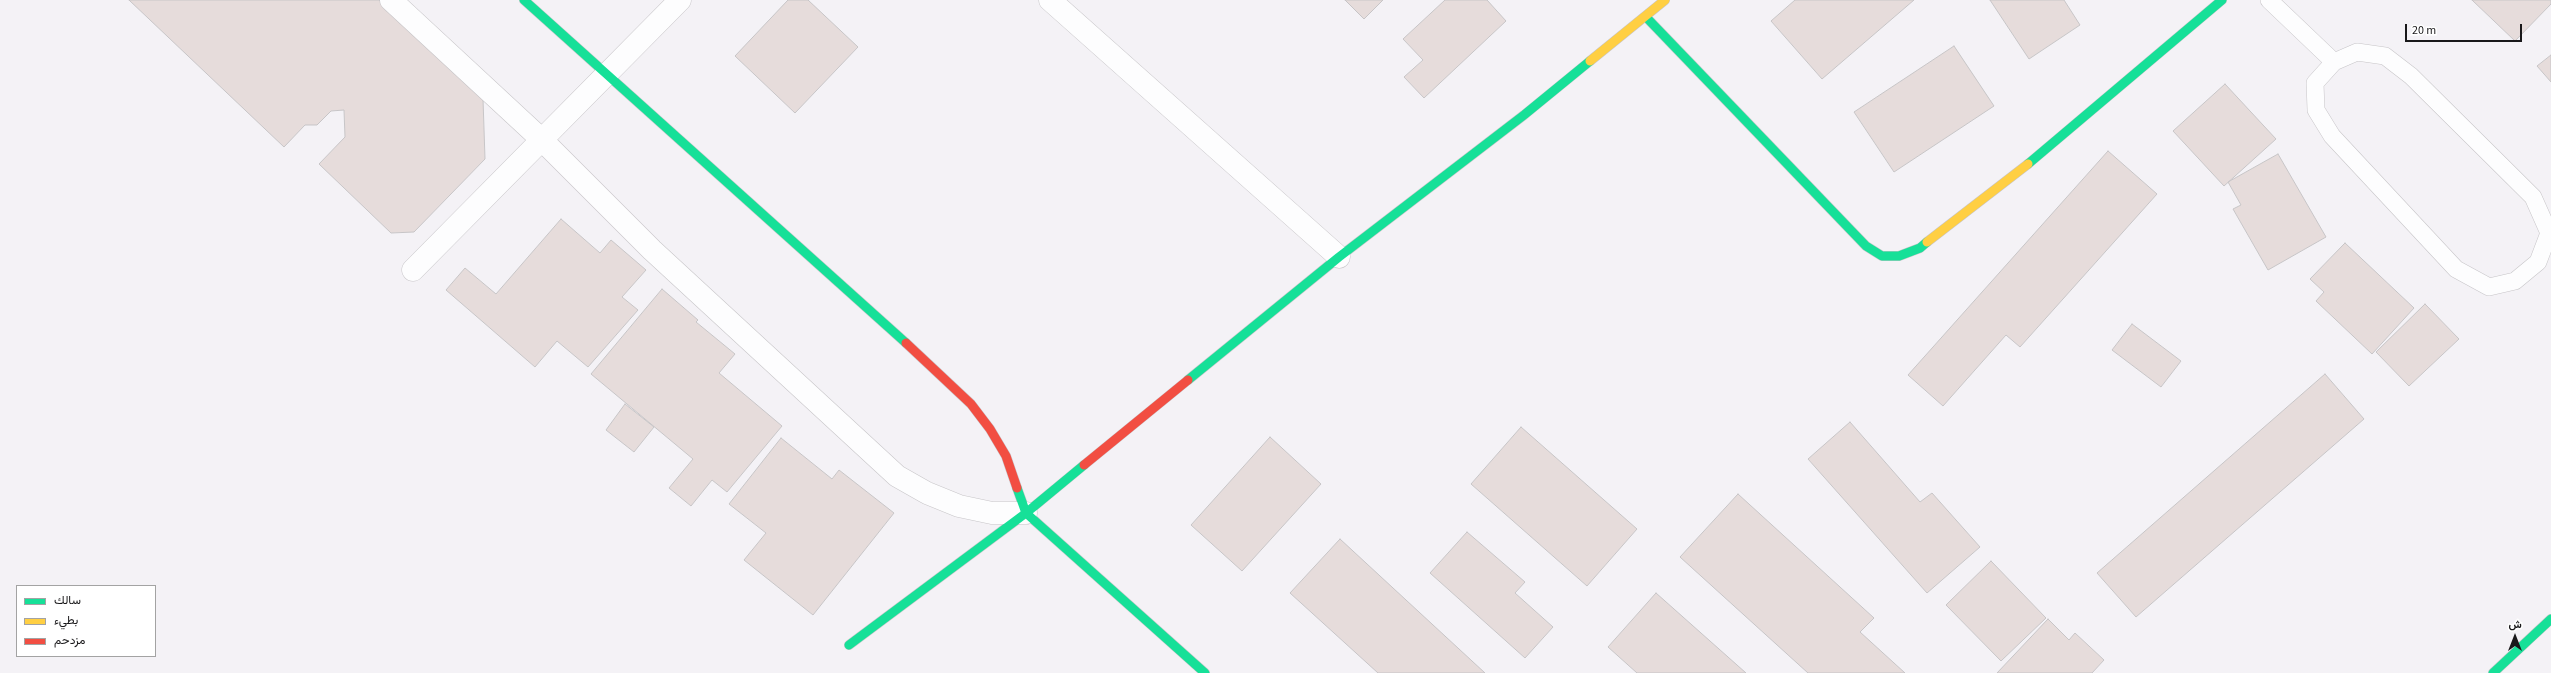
<!DOCTYPE html>
<meta charset="utf-8">
<style>
body{margin:0}
#map{position:relative;width:2551px;height:673px;overflow:hidden;background:#f4f2f6;font-family:"Source Sans 3",Vazirmatn,sans-serif}
canvas{display:block}
.legend{position:absolute;left:16px;top:585px;width:140px;height:72px;box-sizing:border-box;background:#fff;border:1px solid #a3a3a3;margin:0;padding:5px 7px;list-style:none;font-size:12px;color:#19181a}
.legend li{display:flex;align-items:center;gap:8px;height:20px}
.legend b{width:20px;border:1px solid #a3a3a3}
.north{position:absolute;left:2495px;top:617px;width:40px;height:40px;-webkit-text-stroke:3px #fff;paint-order:stroke;rotate:0deg;font-size:11px;font-weight:700;line-height:16px;text-align:center;color:#19181a}
.north::after{content:'';display:block;margin:auto;width:14px;height:18px;background:#19181a;clip-path:polygon(50% 0,100% 100%,50% 72%,0 100%)}
.scale{position:absolute;left:2405px;top:24px;width:117px;height:18px;box-sizing:border-box;border:2px solid #19181a;border-top:0;padding-left:5px;font-size:12px;line-height:14px;white-space:nowrap;color:#19181a;-webkit-text-stroke:3px #fff;paint-order:stroke}
</style>
<div id="map">
<canvas width="2551" height="673"></canvas>
<ul class="legend">
<li><b style="height:5px;background:#16e098"></b>سالك</li>
<li><b style="height:5px;background:#ffcf43"></b>بطيء</li>
<li><b style="height:5px;background:#f24e42"></b>مزدحم</li>
</ul>
<div class="north">ش</div>
<div class="scale">20 m</div>
</div>
<script>
const ctx = document.querySelector('canvas').getContext('2d');
ctx.lineJoin = 'round';
function fill(path, color) { ctx.fillStyle = color; ctx.fill(path, 'evenodd'); }
const shape = rows => new Path2D(rows.map(r => 'M' + r).join(''));
function stroke(path, color, width, dash) { ctx.strokeStyle = color; ctx.lineWidth = width; ctx.lineCap = dash ? 'butt' : 'round'; ctx.setLineDash(dash || []); ctx.stroke(path); }
const building = shape([
 [129,0,379,0,483,99,485,159,414,232,391,233,319,164,345,137,344,110,331,111,317,125,305,125,284,147,129,0],
 [788,0,808,0,858,47,795,113,735,56,788,0],
 [1345,0,1383,0,1364,19,1345,0],
 [1445,0,1487,0,1506,21,1424,98,1404,77,1423,60,1403,39,1445,0],
 [1795,0,1914,0,1822,79,1771,21,1795,0],
 [1990,0,2064,0,2080,25,2029,59,1990,0],
 [2472,0,2551,0,2551,4,2515,41,2472,0],
 [1954,46,1994,106,1894,172,1854,112,1954,46],
 [2551,55,2551,82,2537,66,2551,55],
 [2225,84,2276,139,2224,186,2173,131,2225,84],
 [2108,151,2157,194,2020,347,2006,335,1943,406,1908,375,2108,151],
 [2278,154,2326,237,2268,270,2233,209,2241,205,2228,182,2278,154],
 [561,219,600,253,611,240,646,270,622,297,638,310,588,367,557,341,535,367,446,290,465,268,496,294,561,219],
 [2345,243,2414,308,2372,354,2316,301,2324,292,2310,279,2345,243],
 [662,289,698,320,696,322,735,354,719,373,782,426,727,492,712,480,691,506,669,488,693,459,591,374,662,289],
 [2425,304,2459,339,2409,386,2376,352,2425,304],
 [2132,324,2181,361,2161,387,2112,350,2132,324],
 [2325,374,2364,419,2136,617,2097,573,2325,374],
 [625,404,654,427,634,452,606,430,625,404],
 [1850,422,1920,502,1932,493,1980,547,1927,593,1808,459,1850,422],
 [1521,427,1637,529,1587,586,1471,484,1521,427],
 [1270,437,1321,484,1242,571,1191,525,1270,437],
 [781,438,832,479,839,470,894,513,813,615,744,560,766,533,729,504,781,438],
 [1738,494,1874,618,1860,632,1905,673,1808,673,1680,557,1738,494],
 [1467,532,1525,582,1515,593,1553,627,1525,658,1430,573,1467,532],
 [1340,539,1485,673,1378,673,1290,593,1340,539],
 [1991,561,2046,618,2001,661,1946,605,1991,561],
 [1656,593,1746,673,1637,673,1608,647,1656,593],
 [2048,619,2069,640,2075,633,2104,660,2092,673,1997,673,2048,619]
]);
const lane = shape([
 [2269,0,2334,62],
 [2357,52,2385,56,2411,76,2533,197,2549,233,2538,262,2515,281,2489,287,2456,269,2332,136,2316,110,2315,83,2334,62,2357,52]
]);
const street = shape([
 [391,0,541,139,652,250,897,476,927,493,959,506,992,513,1026,513],
 [1050,0,1339,257],
 [413,270,680,0]
]);
const fast = shape([
 [524,0,906,343],
 [1646,17,1866,246,1882,256,1899,256,1920,248,1927,242],
 [2028,164,2222,0],
 [1188,380,1339,257,1524,115,1590,61],
 [1017,488,1026,513,1205,673],
 [849,645,1026,513,1084,465],
 [2493,673,2551,619]
]);
const slow = shape([
 [1590,61,1665,0],
 [1927,242,2028,164]
]);
const jam = shape([
 [906,343,971,404,990,429,1006,456,1017,488],
 [1084,465,1188,380]
]);
fill(building, '#e6dcdb');
stroke(building, '#c7c5c7', 1);
stroke(lane, '#c7c5c8', 18);
stroke(street, '#c7c5c8', 23);
stroke(fast, '#c7c5c8', 10);
stroke(slow, '#c7c5c8', 10);
stroke(jam, '#c7c5c8', 10);
stroke(lane, '#fdfdfe', 17);
stroke(street, '#fdfdfe', 22);
stroke(fast, '#16e098', 9);
stroke(slow, '#ffcf43', 9);
stroke(jam, '#f24e42', 9);
</script>
